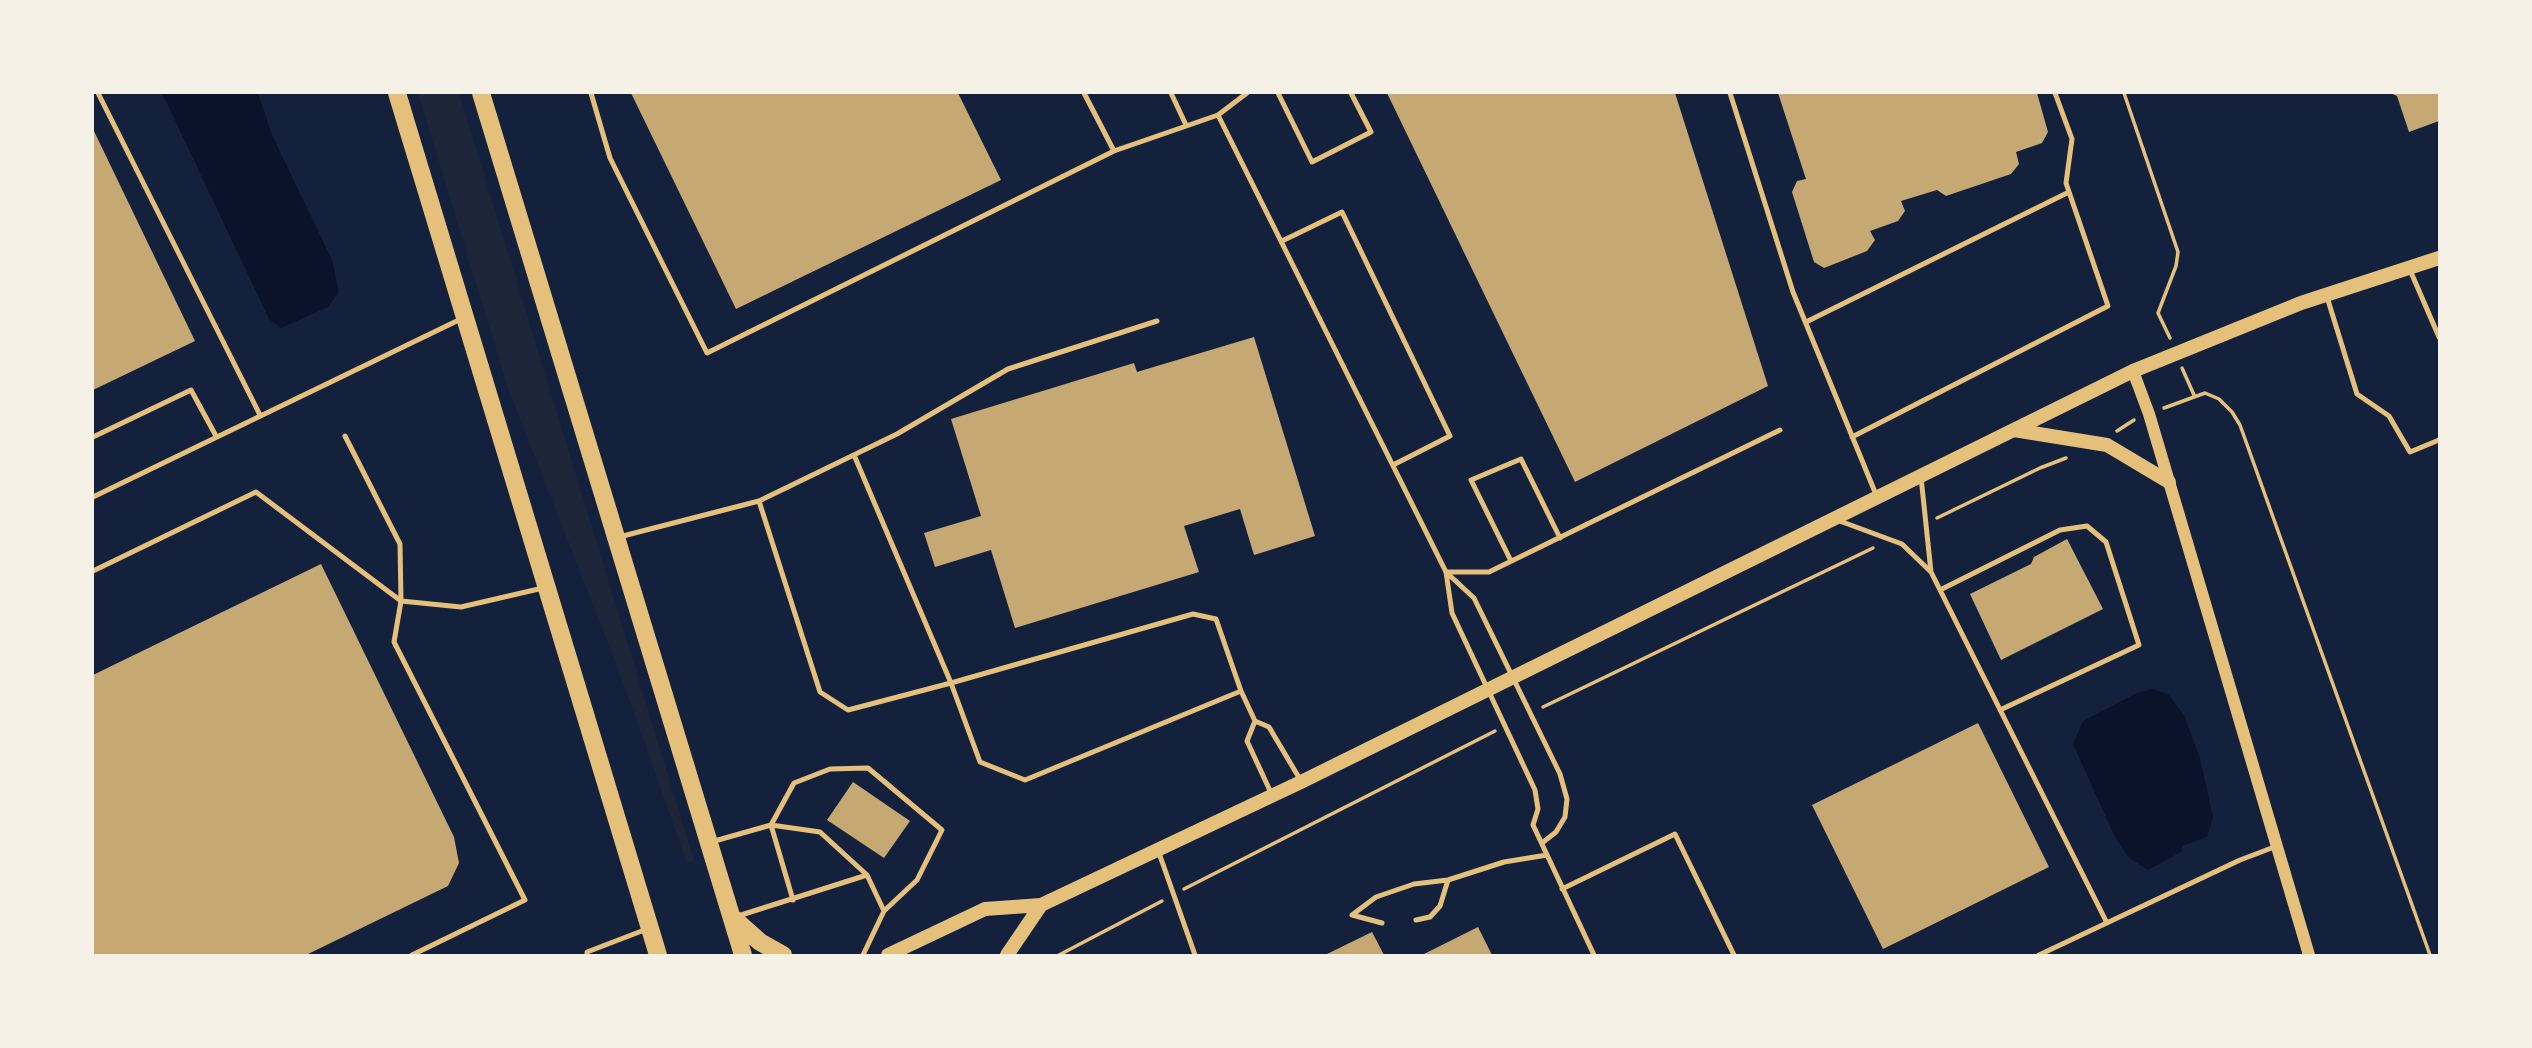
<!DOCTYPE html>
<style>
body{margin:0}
#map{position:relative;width:2532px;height:1048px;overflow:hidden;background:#14213d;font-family:"Asap Condensed",sans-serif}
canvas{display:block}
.frame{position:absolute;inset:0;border:94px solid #f6f1e7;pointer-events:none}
</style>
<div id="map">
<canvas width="2532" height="1048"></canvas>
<div class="frame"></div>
</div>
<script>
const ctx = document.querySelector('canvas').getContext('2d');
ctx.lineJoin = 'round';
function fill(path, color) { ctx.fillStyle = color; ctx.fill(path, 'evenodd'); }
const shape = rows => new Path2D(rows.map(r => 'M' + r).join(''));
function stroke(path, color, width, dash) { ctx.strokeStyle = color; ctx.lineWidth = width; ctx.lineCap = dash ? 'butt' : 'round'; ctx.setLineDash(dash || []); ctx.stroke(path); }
const green = shape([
 [418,93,459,93,694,860,687,863,619,671,508,388]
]);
const water = shape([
 [162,93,258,93,272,135,332,260,339,292,328,307,281,328,269,319],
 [2153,689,2168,694,2184,715,2200,758,2213,817,2207,837,2183,846,2181,852,2148,870,2128,857,2114,835,2073,744,2083,721,2139,692]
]);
const building = shape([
 [631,93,958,93,1001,180,736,309],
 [1387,93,1675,93,1768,386,1575,482],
 [1778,93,2037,93,2048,132,2042,143,2016,152,2019,164,2011,174,1946,196,1937,190,1901,201,1905,211,1898,221,1870,231,1875,240,1867,251,1824,268,1814,262,1792,192,1797,181,1806,179],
 [2390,93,2439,93,2439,121,2409,132,2397,96],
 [93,129,195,341,93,390],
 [1254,337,1315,536,1254,555,1240,509,1184,526,1199,572,1015,628,991,550,935,567,924,533,981,516,951,419,1134,363,1137,372],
 [2067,539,2103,609,2001,660,1970,594,2031,564,2034,557],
 [321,564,454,837,459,863,448,886,306,955,93,955,93,675],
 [1978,723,2049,867,1883,949,1812,805],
 [853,782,910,821,884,858,827,820],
 [1478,927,1492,955,1422,955],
 [1372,932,1384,955,1325,955]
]);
const path = shape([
 [2124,93,2178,252,2176,266,2158,313,2170,338],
 [2182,368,2194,395],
 [2164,408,2205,393,2219,399,2232,412,2240,425,2430,955],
 [2117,431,2134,420],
 [1937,518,2040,468,2066,458],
 [1543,707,1873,548],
 [1184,889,1495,731],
 [1059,955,1162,901]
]);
const service = shape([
 [98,93,260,415],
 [591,93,610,158,707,353,1114,151,1084,93],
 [1171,93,1186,125],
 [1247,93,1218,115,1446,572,1489,572,1780,430],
 [1278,93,1312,162,1371,132,1351,93],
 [1730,93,1793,292,1877,497],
 [1114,151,1218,115],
 [1282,241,1342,212,1450,436,1395,464],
 [2410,270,2439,337],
 [2327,297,2357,394,2389,416,2410,452,2439,440],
 [1806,322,2069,192],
 [345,436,400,544,401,601,394,642,525,900,412,955],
 [93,437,191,390,216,436],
 [1852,437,2108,306,2066,183,2072,139,2055,93],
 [854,455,951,683,1193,614,1216,619,1241,691],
 [1921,477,1931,572],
 [93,497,463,318],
 [759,501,897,434,1008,369,1157,321],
 [1837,520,1902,544,1931,572,2107,923],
 [619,537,759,501,820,692,848,710,951,683,980,762,1025,780,1241,691,1255,721,1269,727,1301,781],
 [1511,561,1471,480,1521,459,1560,538],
 [93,571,256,492,401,601,461,607,543,588],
 [1446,572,1452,613,1535,790,1538,809,1533,825,1594,955],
 [1447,573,1474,598,1560,774,1567,799,1565,817,1556,832,1542,843],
 [1940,590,2060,530,2087,526,2106,542,2139,645,2000,710],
 [1255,721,1247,741,1272,795],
 [711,842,771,825,820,832,867,875],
 [1159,853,1195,955],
 [1562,889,1675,834,1734,955],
 [793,900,771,825,794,783,830,769,868,768,942,830,917,880,884,911],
 [1352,915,1376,897,1414,884,1448,880,1504,862,1547,855],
 [1352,915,1382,923],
 [738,916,867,875,884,911,863,955],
 [1416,920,1430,917,1440,906,1448,880],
 [587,955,587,952,647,929],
 [2039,955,2240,860,2277,846]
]);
const tertiary = shape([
 [2133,371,2149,414,2309,955]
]);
const secondary = shape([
 [2014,430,2107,445,2169,482],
 [888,955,985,909,1041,905,1301,782,2133,371,2301,303,2439,258],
 [1007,955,1041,905]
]);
const primary = shape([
 [397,93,658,955],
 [481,93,743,955],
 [733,918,760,942,783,955]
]);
fill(green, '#1d2539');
fill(water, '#0b132b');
fill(building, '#c6a872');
stroke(path, '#e5c07b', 3.5);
stroke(service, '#e5c07b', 5);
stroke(tertiary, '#e5c07b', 12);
stroke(secondary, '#e5c07b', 14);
stroke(primary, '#e5c07b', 18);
</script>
